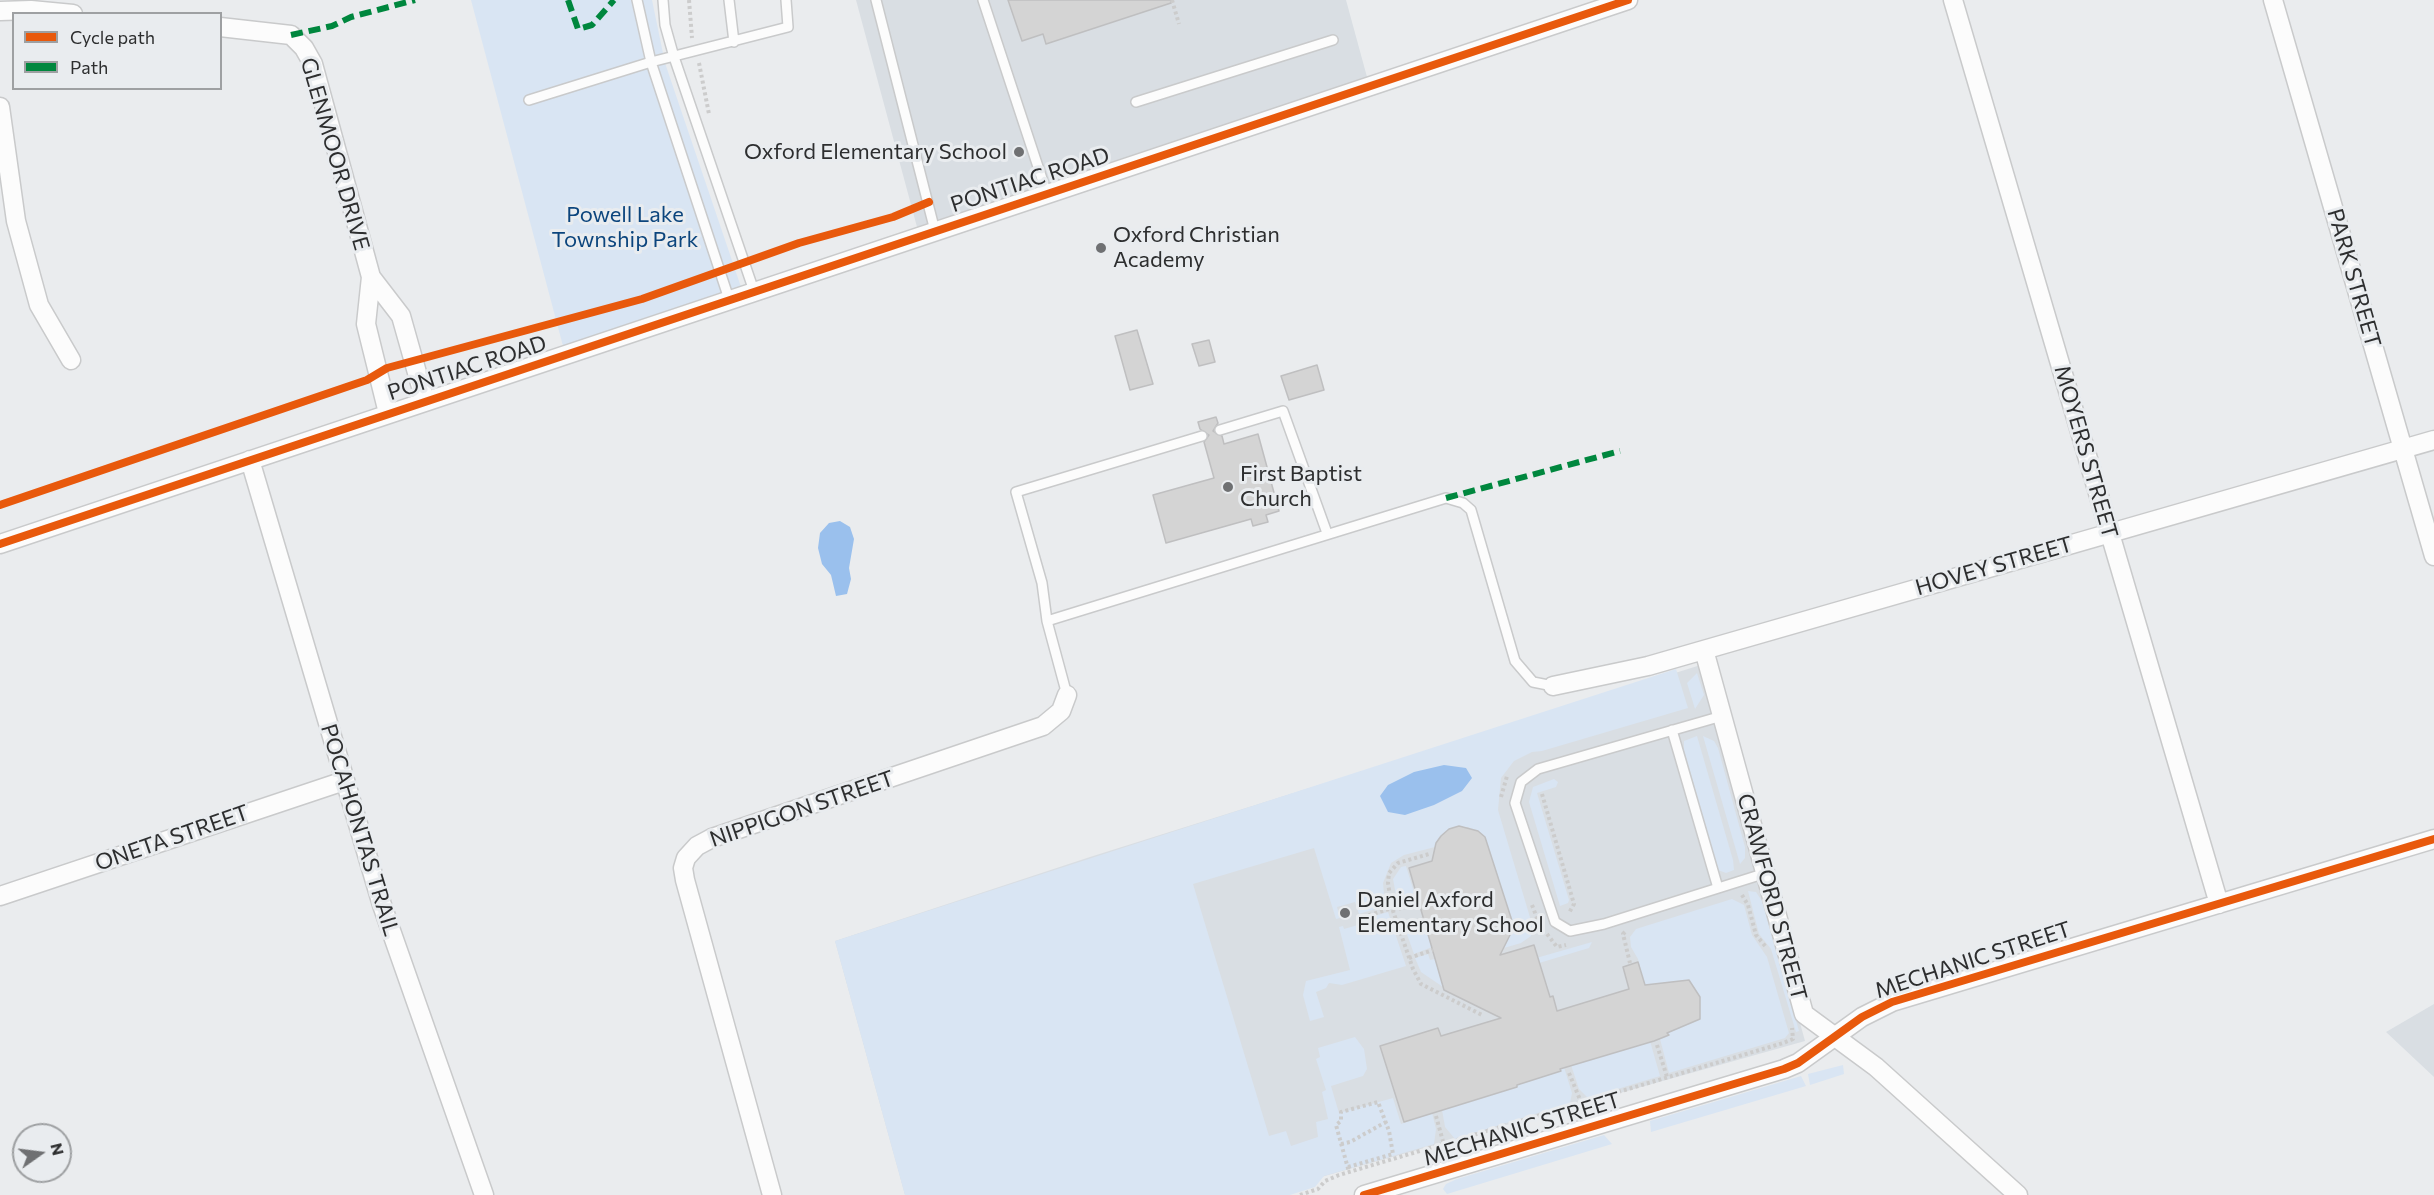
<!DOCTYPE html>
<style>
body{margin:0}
#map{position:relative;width:2434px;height:1195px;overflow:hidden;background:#eaecee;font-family:Commissioner,sans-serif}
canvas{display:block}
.legend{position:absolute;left:12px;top:12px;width:210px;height:78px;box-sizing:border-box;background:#e9ecef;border:2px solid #9ea0a2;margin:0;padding:8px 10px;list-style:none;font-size:18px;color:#2d2e2f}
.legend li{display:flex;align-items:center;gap:12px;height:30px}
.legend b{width:30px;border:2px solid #9ea0a2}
.north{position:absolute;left:12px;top:1123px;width:60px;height:60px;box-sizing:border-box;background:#e9ecef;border:2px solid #9ea0a2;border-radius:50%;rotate:76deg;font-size:16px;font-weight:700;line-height:24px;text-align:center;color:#2d2e2f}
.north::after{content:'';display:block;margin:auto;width:21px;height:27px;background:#6f7072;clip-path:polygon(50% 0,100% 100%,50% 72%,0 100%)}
</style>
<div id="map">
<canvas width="2434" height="1195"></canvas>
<ul class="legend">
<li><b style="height:8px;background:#e8590c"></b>Cycle path</li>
<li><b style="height:8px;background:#00873e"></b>Path</li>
</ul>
<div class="north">N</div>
</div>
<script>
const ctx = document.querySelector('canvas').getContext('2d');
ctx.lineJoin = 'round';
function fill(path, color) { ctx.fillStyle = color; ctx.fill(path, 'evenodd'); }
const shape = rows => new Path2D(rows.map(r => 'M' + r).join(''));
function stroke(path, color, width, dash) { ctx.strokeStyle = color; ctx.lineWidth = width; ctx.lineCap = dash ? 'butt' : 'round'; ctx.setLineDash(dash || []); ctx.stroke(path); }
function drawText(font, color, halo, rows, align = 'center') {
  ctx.font = font + ' Commissioner,sans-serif'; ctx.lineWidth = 6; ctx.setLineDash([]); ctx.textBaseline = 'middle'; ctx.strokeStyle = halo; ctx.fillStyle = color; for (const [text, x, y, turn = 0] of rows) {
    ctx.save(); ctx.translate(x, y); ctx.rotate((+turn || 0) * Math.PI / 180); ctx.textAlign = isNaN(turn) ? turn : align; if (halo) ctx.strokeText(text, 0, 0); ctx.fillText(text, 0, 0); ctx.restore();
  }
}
const built = shape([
 [856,0,1346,0,1367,77,917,227],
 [1707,663,1762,885,1805,1041,1257,1195,905,1195,835,941,1090,857],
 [2434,1004,2434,1077,2386,1032]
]);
const green = shape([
 [471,0,652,0,665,63,741,287,563,346],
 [1676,669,1688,708,1542,751,1532,752,1514,761,1501,778,1498,810,1532,924,1531,936,1521,943,1504,948,1514,927,1485,838,1468,827,1449,829,1441,836,1435,847,1404,855,1391,863,1383,883,1385,906,1359,914,1355,902,1337,907,1340,918,1336,919,1314,848,1193,884,1269,1136,1286,1131,1291,1146,1318,1137,1316,1122,1328,1119,1322,1092,1326,1090,1316,1059,1320,1057,1318,1048,1355,1037,1364,1049,1367,1069,1363,1076,1331,1086,1339,1113,1393,1098,1401,1124,1432,1113,1436,1129,1434,1144,1324,1176,1315,1187,1290,1195,905,1195,835,941],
 [1697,673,1704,695,1695,709,1687,683],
 [1697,736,1733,860,1734,870,1726,873,1718,870,1684,750,1684,741],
 [1703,736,1714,741,1718,748,1745,847,1745,858,1740,864],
 [1554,779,1558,782,1556,787,1537,793,1569,900,1568,903,1560,906,1529,802,1533,787],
 [1406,866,1414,892,1411,896,1414,902,1398,906,1393,879,1401,867],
 [1748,891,1756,892,1762,901,1799,1031,1796,1032,1771,949,1759,934],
 [1732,899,1744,905,1752,935,1767,957,1789,1033,1785,1038,1669,1073,1660,1039,1668,1035,1667,1033,1700,1019,1700,997,1689,980,1644,985,1638,959,1631,947,1630,937,1636,929],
 [1388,912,1406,966,1342,985,1329,983,1326,988,1316,992,1324,1017,1310,1021,1303,995,1306,981,1350,970,1339,927,1343,926,1344,929,1361,924,1361,920],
 [1418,923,1420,929,1426,927,1432,947,1414,954,1404,926],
 [1592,942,1589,948,1506,973,1505,967],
 [1428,954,1430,960,1435,959,1443,987,1421,972,1415,958],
 [1650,1041,1660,1076,1588,1098,1579,1089,1571,1065],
 [1843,1065,1844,1074,1810,1085,1808,1074],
 [1564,1067,1572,1093,1570,1103,1455,1139,1445,1127,1442,1110,1517,1087,1515,1080,1560,1071],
 [1801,1076,1806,1086,1651,1132,1650,1121],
 [1604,1135,1612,1144,1447,1194,1443,1189,1446,1184,1457,1179]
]);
const water = shape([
 [840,521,850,527,854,539,849,568,851,579,847,594,836,596,831,575,822,564,818,548,820,533,829,523],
 [1444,765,1466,768,1472,778,1462,791,1434,805,1405,815,1388,812,1380,796,1388,785,1414,772]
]);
const building = shape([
 [1008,0,1171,0,1171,3,1046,44,1043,34,1022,41,1008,0],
 [1137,330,1153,384,1130,390,1115,336,1137,330],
 [1209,340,1215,362,1199,366,1192,344,1209,340],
 [1317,365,1324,390,1289,400,1281,376,1317,365],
 [1216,417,1218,423,1213,431,1222,436,1224,444,1258,434,1279,511,1266,515,1268,522,1253,526,1251,519,1166,543,1153,495,1214,478,1204,442,1209,435,1200,429,1198,422,1216,417],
 [1459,826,1478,831,1485,837,1514,927,1500,955,1534,945,1550,997,1553,996,1557,1011,1629,989,1623,967,1638,962,1645,985,1689,980,1700,997,1700,1019,1667,1033,1669,1035,1654,1041,1560,1069,1561,1071,1517,1085,1517,1087,1404,1122,1380,1046,1438,1028,1441,1036,1501,1018,1444,990,1409,868,1432,861,1436,843,1441,836,1449,829,1459,826]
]);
const path = shape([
 [689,0,692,38],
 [1172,0,1179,24],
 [699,63,709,114],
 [1542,794,1574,904,1569,913],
 [1501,797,1507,776],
 [1742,895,1748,905,1756,935,1766,947],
 [1419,903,1398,909,1392,908,1413,969,1421,984,1482,1015],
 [1532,905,1540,926],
 [1363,917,1392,908,1388,883,1389,873,1398,863,1429,854],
 [1399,926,1424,919],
 [1625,932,1623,934,1630,963],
 [1547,934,1557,947,1566,945],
 [1409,958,1433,950],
 [1657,1045,1667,1077],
 [1569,1073,1581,1102],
 [1436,1116,1444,1145],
 [1341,1144,1350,1142,1386,1122],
 [1348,1167,1393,1154,1389,1131,1378,1102,1341,1112,1341,1121,1336,1125,1349,1172],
 [1300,1195,1318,1189,1325,1181,1339,1175,1783,1043,1793,1039,1792,1028]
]);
const service = shape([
 [637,0,651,62,729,299],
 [663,0,665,25,674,57,754,291],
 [729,0,734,42],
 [876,0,935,231],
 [983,0,1047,194],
 [529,100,651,62,788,27,786,0],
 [1136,102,1333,40],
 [1220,430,1283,411,1327,533],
 [1047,621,1446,498,1463,503,1471,510,1515,661,1533,682,1553,686],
 [1067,695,1047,621,1042,583,1016,492,1202,436],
 [1722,716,1538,769,1521,782,1515,803,1555,922,1570,931,1604,924,1766,873],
 [1672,730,1718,888]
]);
const minor = shape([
 [1953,0,2219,904],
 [2273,0,2434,556],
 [0,11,31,10,73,14],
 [220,27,291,35,304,48,313,64,371,277,366,324,388,413],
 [0,107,16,221,39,305,71,360],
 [371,277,401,316,425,401],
 [250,460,382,905,484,1195],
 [0,544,1628,0],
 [1704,650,1804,1014,1876,1067,2018,1195],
 [1553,686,1648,666,2434,440],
 [0,896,344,781],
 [772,1195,685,880,683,868,686,858,697,846,712,838,1043,726,1061,711,1067,695],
 [1364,1195,1784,1069,1798,1063,1862,1017,1892,1002,2434,839]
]);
const quiet = shape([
 [568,0,578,29,592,25,614,0],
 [291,35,332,26,351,17,415,0],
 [1446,498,1620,451]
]);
const cycleway = shape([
 [0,505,367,380,387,368,642,299,799,243,893,217,929,202],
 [0,544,1628,0],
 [1364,1195,1784,1069,1798,1063,1862,1017,1892,1002,2434,839]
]);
const markers = [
 [1019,152,6,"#6f7072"],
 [1101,248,6,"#6f7072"],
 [1228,487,6,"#6f7072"],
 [1345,913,6,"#6f7072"]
];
const poiNames = [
 ["Oxford Elementary School",1007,152,"right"],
 ["Oxford Christian",1113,235],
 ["Academy",1113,260],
 ["First Baptist",1240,474],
 ["Church",1240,499],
 ["Daniel Axford",1357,900],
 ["Elementary School",1357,925]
];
const streetNames = [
 ["GLENMOOR DRIVE",335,154,74],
 ["PONTIAC ROAD",1030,180,-18],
 ["PARK STREET",2354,278,74],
 ["PONTIAC ROAD",467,368,-18],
 ["MOYERS STREET",2086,452,74],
 ["HOVEY STREET",1994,566,-16],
 ["NIPPIGON STREET",802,809,-19],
 ["POCAHONTAS TRAIL",360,830,73],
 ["ONETA STREET",172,838,-19],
 ["CRAWFORD STREET",1772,897,75],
 ["MECHANIC STREET",1973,960,-18],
 ["MECHANIC STREET",1522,1129,-17]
];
const parkNames = [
 ["Powell Lake",625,215],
 ["Township Park",625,240]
];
fill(built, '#d9dee3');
fill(green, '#d9e5f3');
fill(water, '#9ac0ed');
fill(building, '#d4d4d4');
stroke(building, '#bfbfc0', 1.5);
stroke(service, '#c9cacb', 12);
stroke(minor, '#c9cacb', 21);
stroke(path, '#ccc', 4, [3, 3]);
stroke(service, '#fcfcfc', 9);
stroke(minor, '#fcfcfc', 18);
stroke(quiet, '#00873e', 6, [12, 6]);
stroke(cycleway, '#e8590c', 8);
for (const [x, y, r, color] of markers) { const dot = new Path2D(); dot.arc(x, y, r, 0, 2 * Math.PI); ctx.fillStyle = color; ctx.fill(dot); stroke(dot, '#e9ecef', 2); }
drawText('22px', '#2d2e2f', '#e9ecef', poiNames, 'left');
drawText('22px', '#2d2e2f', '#e9ecef', streetNames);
drawText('22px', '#0c457d', '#e9ecef', parkNames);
</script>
